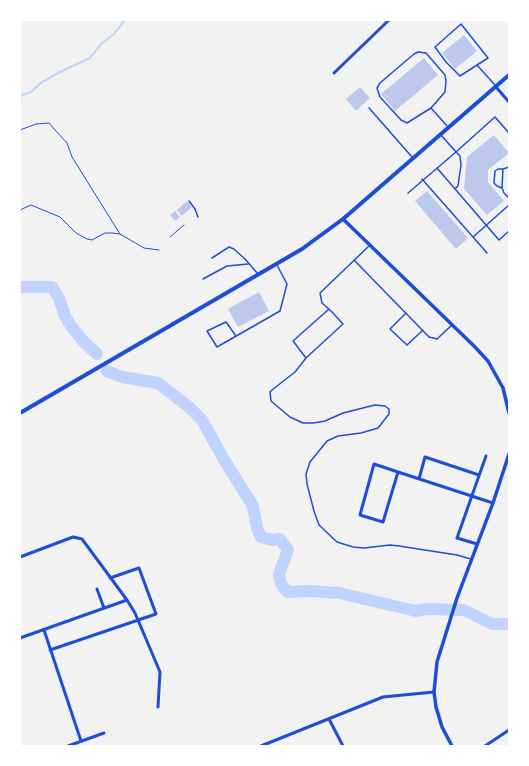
<!DOCTYPE html>
<style>
body{margin:0}
#map{position:relative;width:529px;height:766px;overflow:hidden;background:#f2f2f2;font-family:"DejaVu Sans",sans-serif}
canvas{display:block}
.frame{position:absolute;inset:0;border:21px solid #fff;pointer-events:none}
</style>
<div id="map">
<canvas width="529" height="766"></canvas>
<div class="frame"></div>
</div>
<script>
const ctx = document.querySelector('canvas').getContext('2d');
ctx.lineJoin = 'round';
const shape = rows => new Path2D(rows.map(r => 'M' + r).join(''));
function stroke(path, color, width, dash) { ctx.strokeStyle = color; ctx.lineWidth = width; ctx.lineCap = dash ? 'butt' : 'round'; ctx.setLineDash(dash || []); ctx.stroke(path); }
function fill(path, color) { ctx.fillStyle = color; ctx.fill(path, 'evenodd'); }
const stream = shape([
 [20,96,31,92,42,82,62,71,90,58,102,43,114,34,125,20]
]);
const river = shape([
 [20,287,52,287,59,298,65,316,71,326,84,342,97,354],
 [107,371,122,377,158,383,189,407,202,420,223,458,253,506,257,528,261,537,272,540,280,539,288,550,279,574,281,584,287,592,309,591,339,593,416,611,427,609,464,610,492,624,509,624]
]);
const building = shape([
 [464,35,477,51,455,69,442,53],
 [424,58,438,75,395,111,381,94],
 [360,87,370,98,356,111,346,99],
 [494,135,509,153,488,170,488,182,504,201,487,215,464,189,465,178,467,157],
 [427,191,468,238,456,249,415,201],
 [187,201,192,207,182,216,177,210],
 [175,211,180,217,175,221,170,215],
 [259,292,269,311,238,327,228,309]
]);
const path = shape([
 [20,130,36,124,49,123,55,130,67,143,72,157,120,234],
 [20,210,31,205,60,217,76,233,87,239,92,240,105,233,112,233,120,234,144,248,159,250],
 [170,237,184,225]
]);
const service = shape([
 [477,65,488,58,461,24,435,47,446,62,460,76,477,65,495,85],
 [369,108,412,157],
 [431,108,445,92,446,81,445,75,426,53,418,52,414,54,380,83,377,88,380,97,401,120,407,123,431,108,448,127],
 [441,135,456,152,495,117,509,133],
 [509,167,503,169,502,188,504,193,509,198],
 [437,168,499,240,509,231],
 [422,179,473,237,509,205],
 [502,188,497,186,494,183,495,171,498,169,503,169],
 [408,193,456,152,460,156,461,165,458,186,455,189],
 [189,201,195,209,198,217],
 [473,237,487,253],
 [369,246,320,293,322,303,332,312,343,324,306,358,295,372,272,390,270,392,271,401,290,417,303,423,313,423,325,421,343,413,375,405,385,406,389,409,389,414,378,428,361,433,338,436,327,441,310,462,306,474,307,484,314,511,319,525,337,542,353,547,364,548,390,545,399,546,457,555,471,559],
 [212,258,229,247,234,249,245,259,258,274],
 [354,260,429,337,437,339,452,325],
 [203,279,227,266,248,264],
 [406,313,390,329,407,345,423,330],
 [236,336,226,322,207,331,217,347,280,311,287,284,277,265],
 [306,358,293,341,329,309]
]);
const minor = shape([
 [334,73,389,20],
 [496,87,509,102],
 [374,464,398,472,383,522,360,515,374,464],
 [398,472,493,503],
 [419,479,425,457,479,475],
 [477,544,457,538,486,456],
 [20,557,73,537,82,539,127,600],
 [97,589,104,608],
 [44,630,81,741],
 [20,638,127,600,135,613,160,672,158,707],
 [50,650,156,614,139,568,110,578],
 [329,719,343,746],
 [68,746,104,733],
 [261,746,383,697,434,692],
 [485,746,509,730]
]);
const tertiary = shape([
 [343,219,474,346,488,361,503,388,509,413],
 [452,746,442,727,436,707,434,692,437,662,457,598,493,503,509,454]
]);
const secondary = shape([
 [20,413,302,249,343,219,509,75]
]);
stroke(stream, '#bfd3fe', 2);
stroke(river, '#bfd3fe', 12);
fill(building, '#bdc9ec');
stroke(path, '#1d4ed8', 1);
stroke(service, '#1d4ed8', 1.5);
stroke(minor, '#1d4ed8', 3);
stroke(tertiary, '#1d4ed8', 3.5);
stroke(secondary, '#1d4ed8', 4);
</script>
